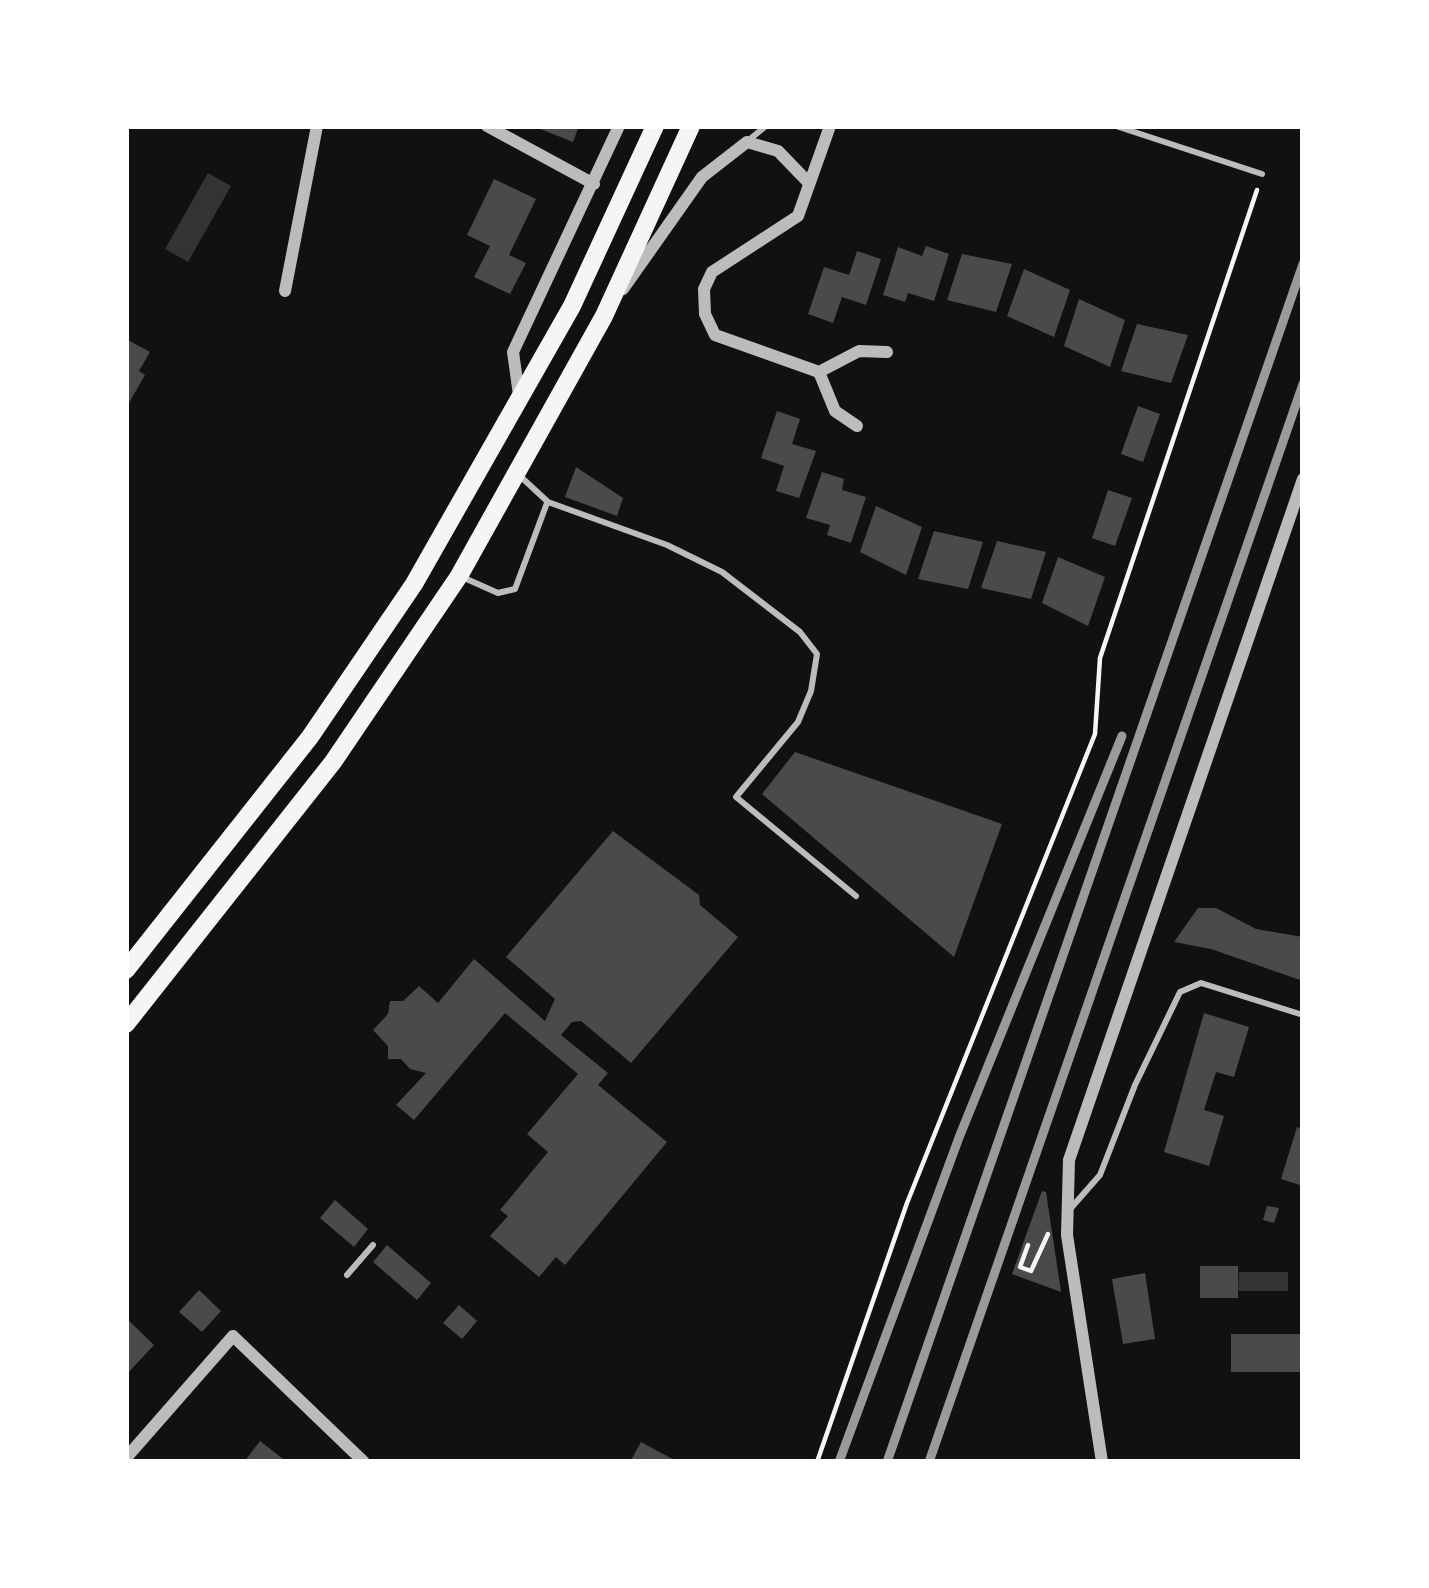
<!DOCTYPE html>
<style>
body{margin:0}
#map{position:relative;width:1429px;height:1588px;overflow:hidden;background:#111;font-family:"Libre Baskerville",serif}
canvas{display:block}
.frame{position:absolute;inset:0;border:129px solid #fff;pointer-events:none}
</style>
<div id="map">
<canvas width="1429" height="1588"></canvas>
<div class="frame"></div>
</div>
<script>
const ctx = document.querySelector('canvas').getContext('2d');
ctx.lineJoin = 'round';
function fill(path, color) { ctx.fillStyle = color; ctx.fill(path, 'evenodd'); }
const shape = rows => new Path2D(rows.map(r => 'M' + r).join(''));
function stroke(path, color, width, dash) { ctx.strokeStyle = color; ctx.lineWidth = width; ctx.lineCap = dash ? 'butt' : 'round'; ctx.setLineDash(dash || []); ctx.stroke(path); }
const water = shape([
 [208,173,231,186,188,262,165,249],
 [1239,1272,1288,1272,1288,1291,1238,1291]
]);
const building = shape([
 [533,126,579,126,573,142],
 [494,179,536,199,509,255,526,263,510,294,474,277,490,246,467,235],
 [926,246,949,254,934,301,908,293,905,302,883,295,898,247,922,256],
 [857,251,881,259,866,305,842,297,833,323,808,314,824,267,849,275],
 [962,254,1012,264,996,312,947,300],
 [1024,269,1070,290,1054,337,1007,316],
 [1079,299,1125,320,1110,367,1064,346],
 [1137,324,1188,335,1171,383,1121,371],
 [126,339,150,352,139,371,145,375,126,408],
 [1138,406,1160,414,1143,462,1121,454],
 [777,411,800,419,792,444,816,451,799,498,776,491,784,466,761,458],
 [576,467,623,498,617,516,565,497],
 [822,472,844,479,842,490,866,497,851,543,827,535,830,525,806,518],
 [1108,490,1132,498,1115,546,1092,538],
 [876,506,922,527,906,575,860,552],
 [934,531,983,542,968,589,918,579],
 [997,541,1046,552,1031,599,981,588],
 [1058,557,1105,577,1088,626,1042,603],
 [795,752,1002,824,954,957,762,794],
 [613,831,699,895,700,905,738,937,631,1063,581,1021,572,1022,561,1035,608,1073,598,1085,667,1142,565,1265,556,1257,539,1277,490,1236,508,1216,500,1210,548,1152,527,1134,578,1074,505,1013,414,1120,396,1105,426,1073,410,1069,401,1059,388,1059,388,1046,373,1030,388,1014,390,1001,403,1001,419,986,438,1003,474,959,545,1021,555,999,506,957],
 [1198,908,1216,908,1256,929,1303,937,1303,981,1211,949,1174,942],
 [1204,1013,1249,1027,1234,1077,1216,1072,1204,1110,1224,1116,1209,1166,1164,1152],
 [1297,1127,1303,1129,1303,1186,1281,1179],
 [1042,1191,1046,1192,1061,1292,1012,1274],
 [335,1200,368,1229,354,1247,320,1218],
 [1267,1206,1279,1208,1274,1223,1263,1220],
 [387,1245,431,1283,417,1300,373,1262],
 [1200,1266,1238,1266,1238,1298,1200,1298],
 [1145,1273,1155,1339,1123,1344,1112,1279],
 [199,1290,221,1311,202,1332,179,1312],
 [459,1305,477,1321,462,1339,443,1323],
 [126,1318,154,1345,126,1375],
 [1231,1334,1303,1334,1303,1372,1231,1372],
 [260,1441,287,1462,244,1462],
 [641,1442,678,1462,630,1462]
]);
const path = shape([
 [1028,1245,1020,1267,1031,1271,1048,1234],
 [817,1462,907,1203,1095,734,1100,658,1257,190]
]);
const service = shape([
 [1116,126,1262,174],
 [750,139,766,126],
 [521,477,548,502,667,545,722,572,800,632,817,654,811,691,798,722,736,797,856,896],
 [462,577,498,593,515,589,547,503],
 [1071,1208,1100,1175,1135,1085,1180,992,1201,983,1303,1015],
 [347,1275,373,1245]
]);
const minor = shape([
 [487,126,594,184],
 [830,126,798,216,712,272,704,289,705,314,715,335,819,372,859,351,887,352],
 [623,289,702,177,747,142,778,151,807,181],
 [285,291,317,126],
 [819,372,835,411,857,426],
 [519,395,513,352,619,126],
 [126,1458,233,1336,364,1462],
 [1102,1462,1067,1235,1069,1160,1303,479]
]);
const primary = shape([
 [126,970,310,737,414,584,572,306,655,126],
 [126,1024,333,762,459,576,604,316,691,126]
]);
const rail = shape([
 [839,1462,960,1135,1122,736],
 [887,1462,1303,264],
 [929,1462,1303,384]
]);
fill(water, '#333');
fill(building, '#4a4a4a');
stroke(path, '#f5f5f5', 4.5);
stroke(service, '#bcbcbc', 6);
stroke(minor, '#bcbcbc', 12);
stroke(primary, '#f5f5f5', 18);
stroke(rail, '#9a9a9a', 9);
</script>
